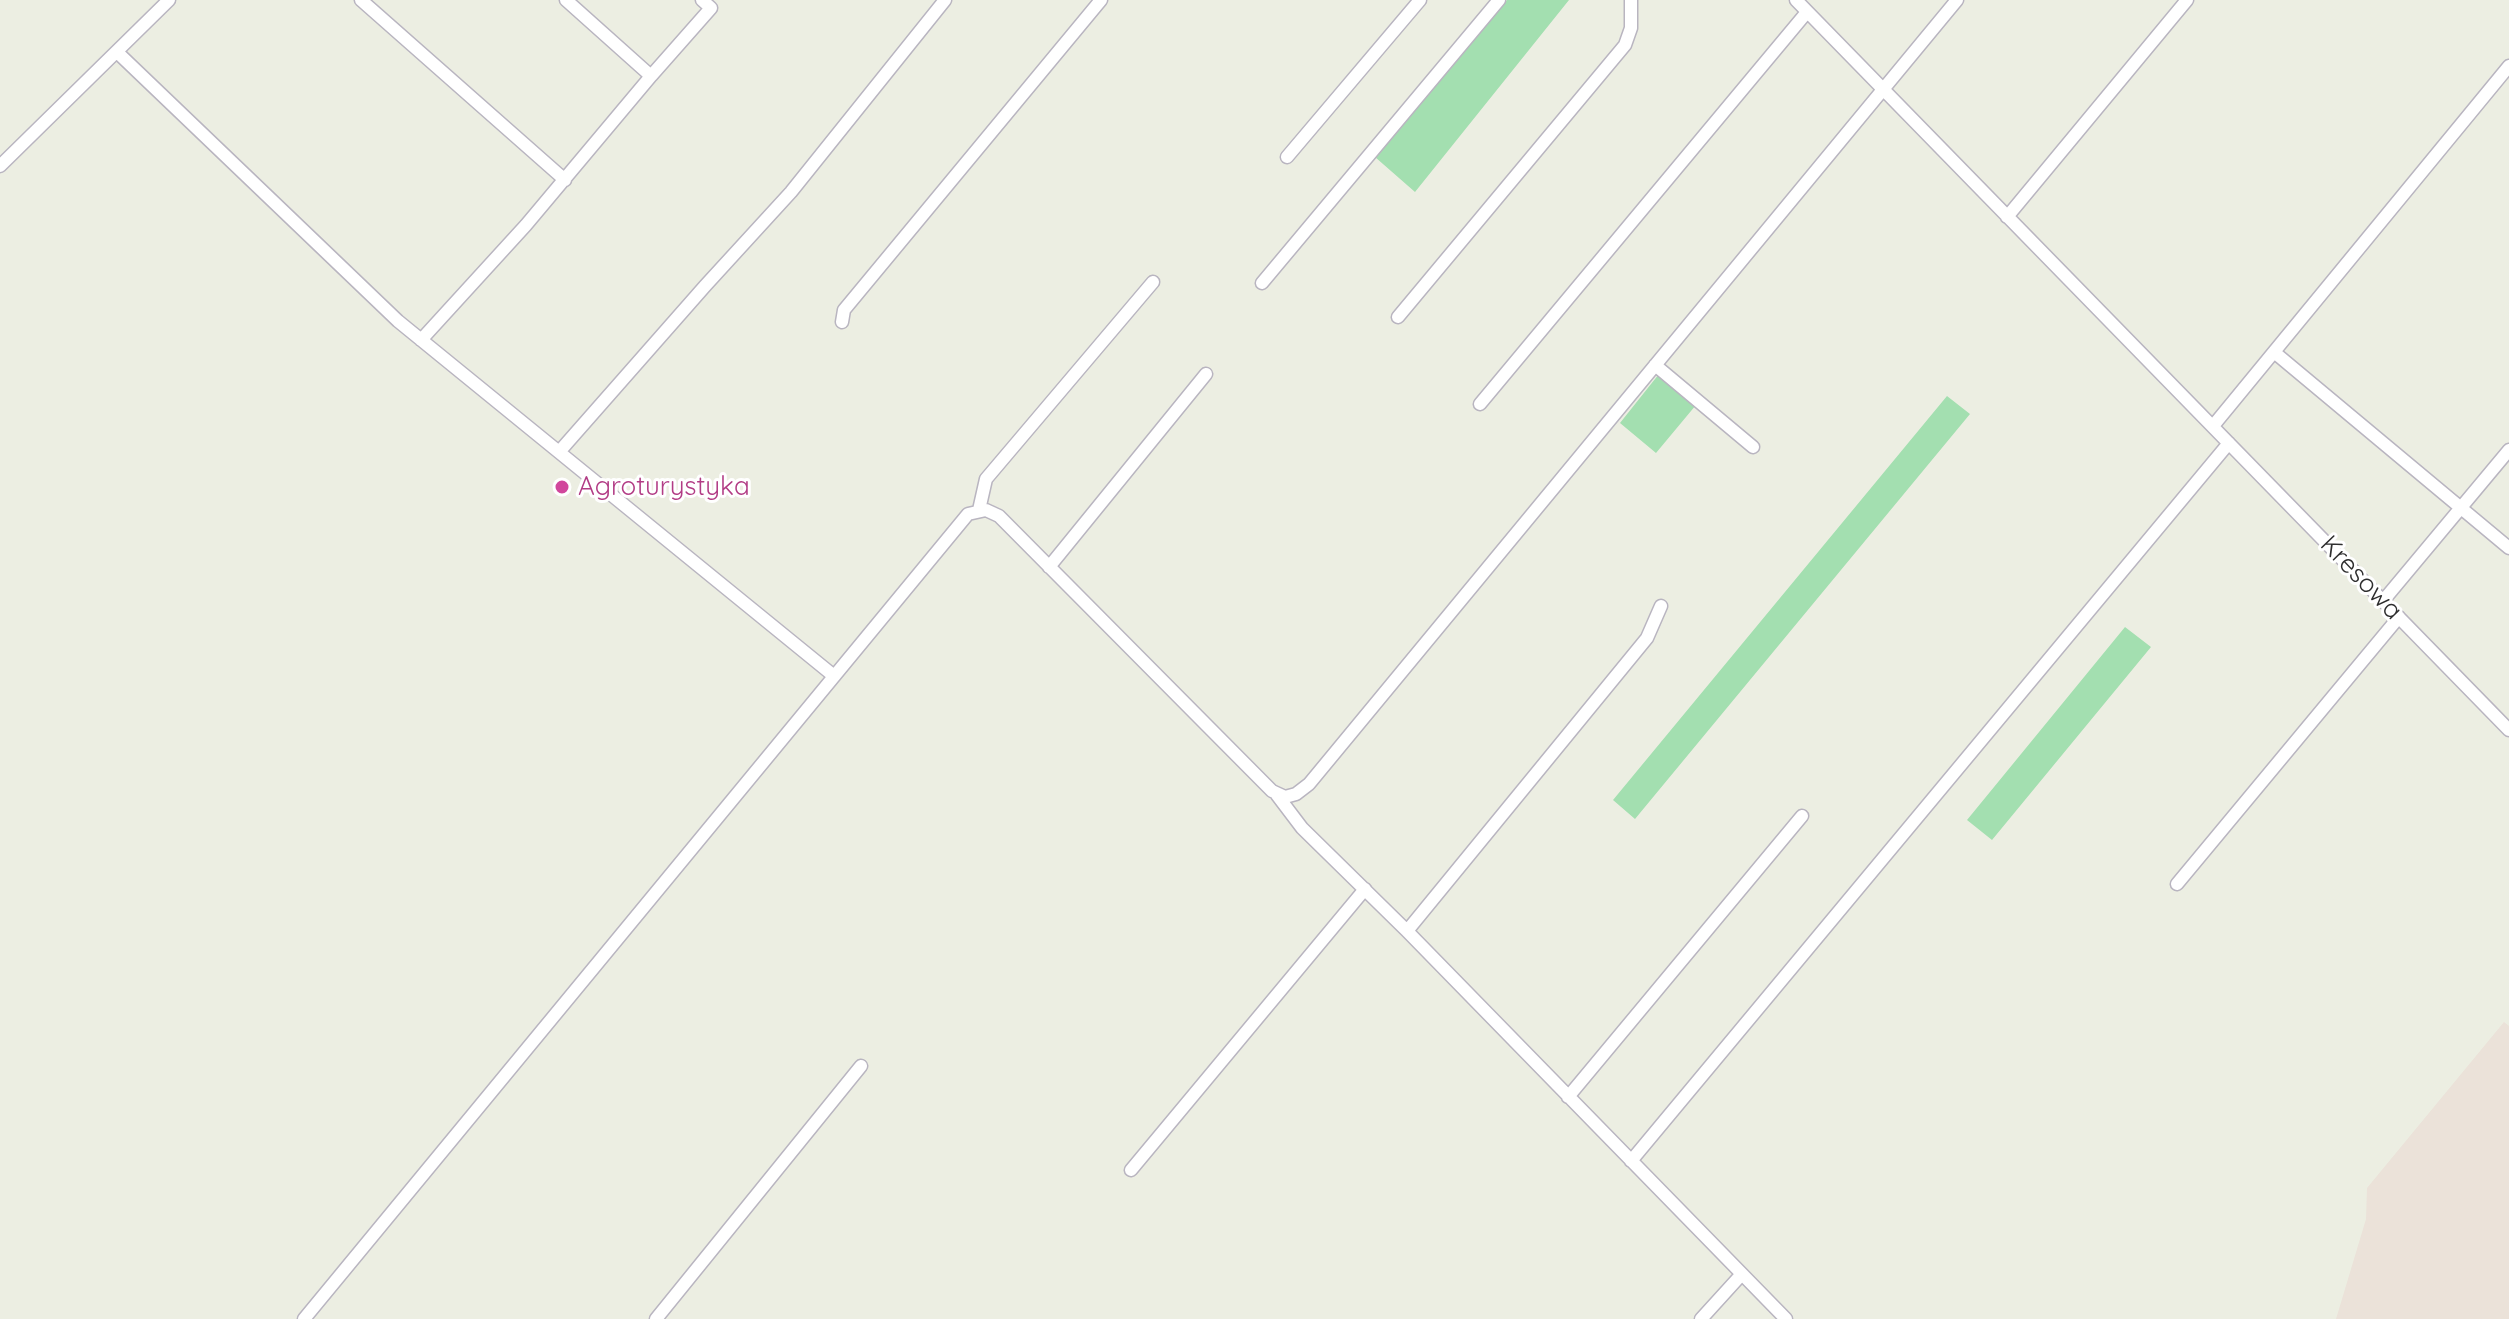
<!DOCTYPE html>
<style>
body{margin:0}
canvas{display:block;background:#eceee2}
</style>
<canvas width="2509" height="1319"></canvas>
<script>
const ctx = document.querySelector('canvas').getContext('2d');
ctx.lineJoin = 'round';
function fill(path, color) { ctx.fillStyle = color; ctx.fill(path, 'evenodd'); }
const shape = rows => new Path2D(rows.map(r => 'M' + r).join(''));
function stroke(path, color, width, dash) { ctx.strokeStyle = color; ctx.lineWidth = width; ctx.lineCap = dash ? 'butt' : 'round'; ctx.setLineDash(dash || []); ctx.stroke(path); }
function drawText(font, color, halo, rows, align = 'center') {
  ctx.font = font + ' Quicksand,sans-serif'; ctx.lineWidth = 6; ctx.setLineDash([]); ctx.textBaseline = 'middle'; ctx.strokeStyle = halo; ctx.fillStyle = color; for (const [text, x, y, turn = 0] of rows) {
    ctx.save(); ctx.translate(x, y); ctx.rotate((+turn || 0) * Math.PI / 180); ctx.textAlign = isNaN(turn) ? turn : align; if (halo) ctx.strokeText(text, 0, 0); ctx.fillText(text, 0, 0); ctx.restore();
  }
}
const medical = shape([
 [2504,1022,2509,1026,2509,1319,2336,1319,2366,1219,2367,1188]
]);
const green = shape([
 [1507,0,1569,0,1415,192,1375,157],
 [1659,374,1696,405,1656,453,1620,423],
 [1947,396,1970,414,1635,819,1613,800],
 [2125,627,2151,647,1992,840,1967,820]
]);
const minor = shape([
 [361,0,565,180],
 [566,0,651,76,711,8,702,0],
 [1796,0,2509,730],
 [117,52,398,321,834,676],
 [1287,157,1420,0],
 [0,166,169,0],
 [2007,217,2187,0],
 [1262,283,1499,0],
 [1398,317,1625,45,1631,28,1631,0],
 [842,322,844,310,1101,0],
 [421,340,526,225,651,76],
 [2274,352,2509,548],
 [1655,365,1753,447],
 [1480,404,1807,12],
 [2213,426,2509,66],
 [559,452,705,286,791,192,945,0],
 [979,510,986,479,1153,282],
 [1049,567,1206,374],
 [2383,601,2509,450],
 [1277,795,1302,828,1407,931,1786,1319],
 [2177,884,2399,617],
 [1407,931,1647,638,1661,606],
 [1568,1097,1802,816],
 [1631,1161,2229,443],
 [1131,1170,1365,889],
 [304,1319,968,514,986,510,999,516,1272,791,1285,797,1296,794,1309,784,1957,0],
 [656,1319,861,1066],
 [1701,1319,1741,1275]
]);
const markers = [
 [562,487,8,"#d1479c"]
];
const hotelNames = [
 ["Agroturystyka",578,487]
];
const streetNames = [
 ["Kresowa",2361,578,46]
];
fill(medical, '#ebe2d9');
fill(green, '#a3dfb0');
stroke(minor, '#b9b5c0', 15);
stroke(minor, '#fff', 12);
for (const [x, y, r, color] of markers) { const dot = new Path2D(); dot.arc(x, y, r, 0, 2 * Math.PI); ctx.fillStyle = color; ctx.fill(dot); stroke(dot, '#fff', 3); }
drawText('26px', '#b23c85', '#fff', hotelNames, 'left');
drawText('26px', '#2e2e2e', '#fff', streetNames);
</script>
